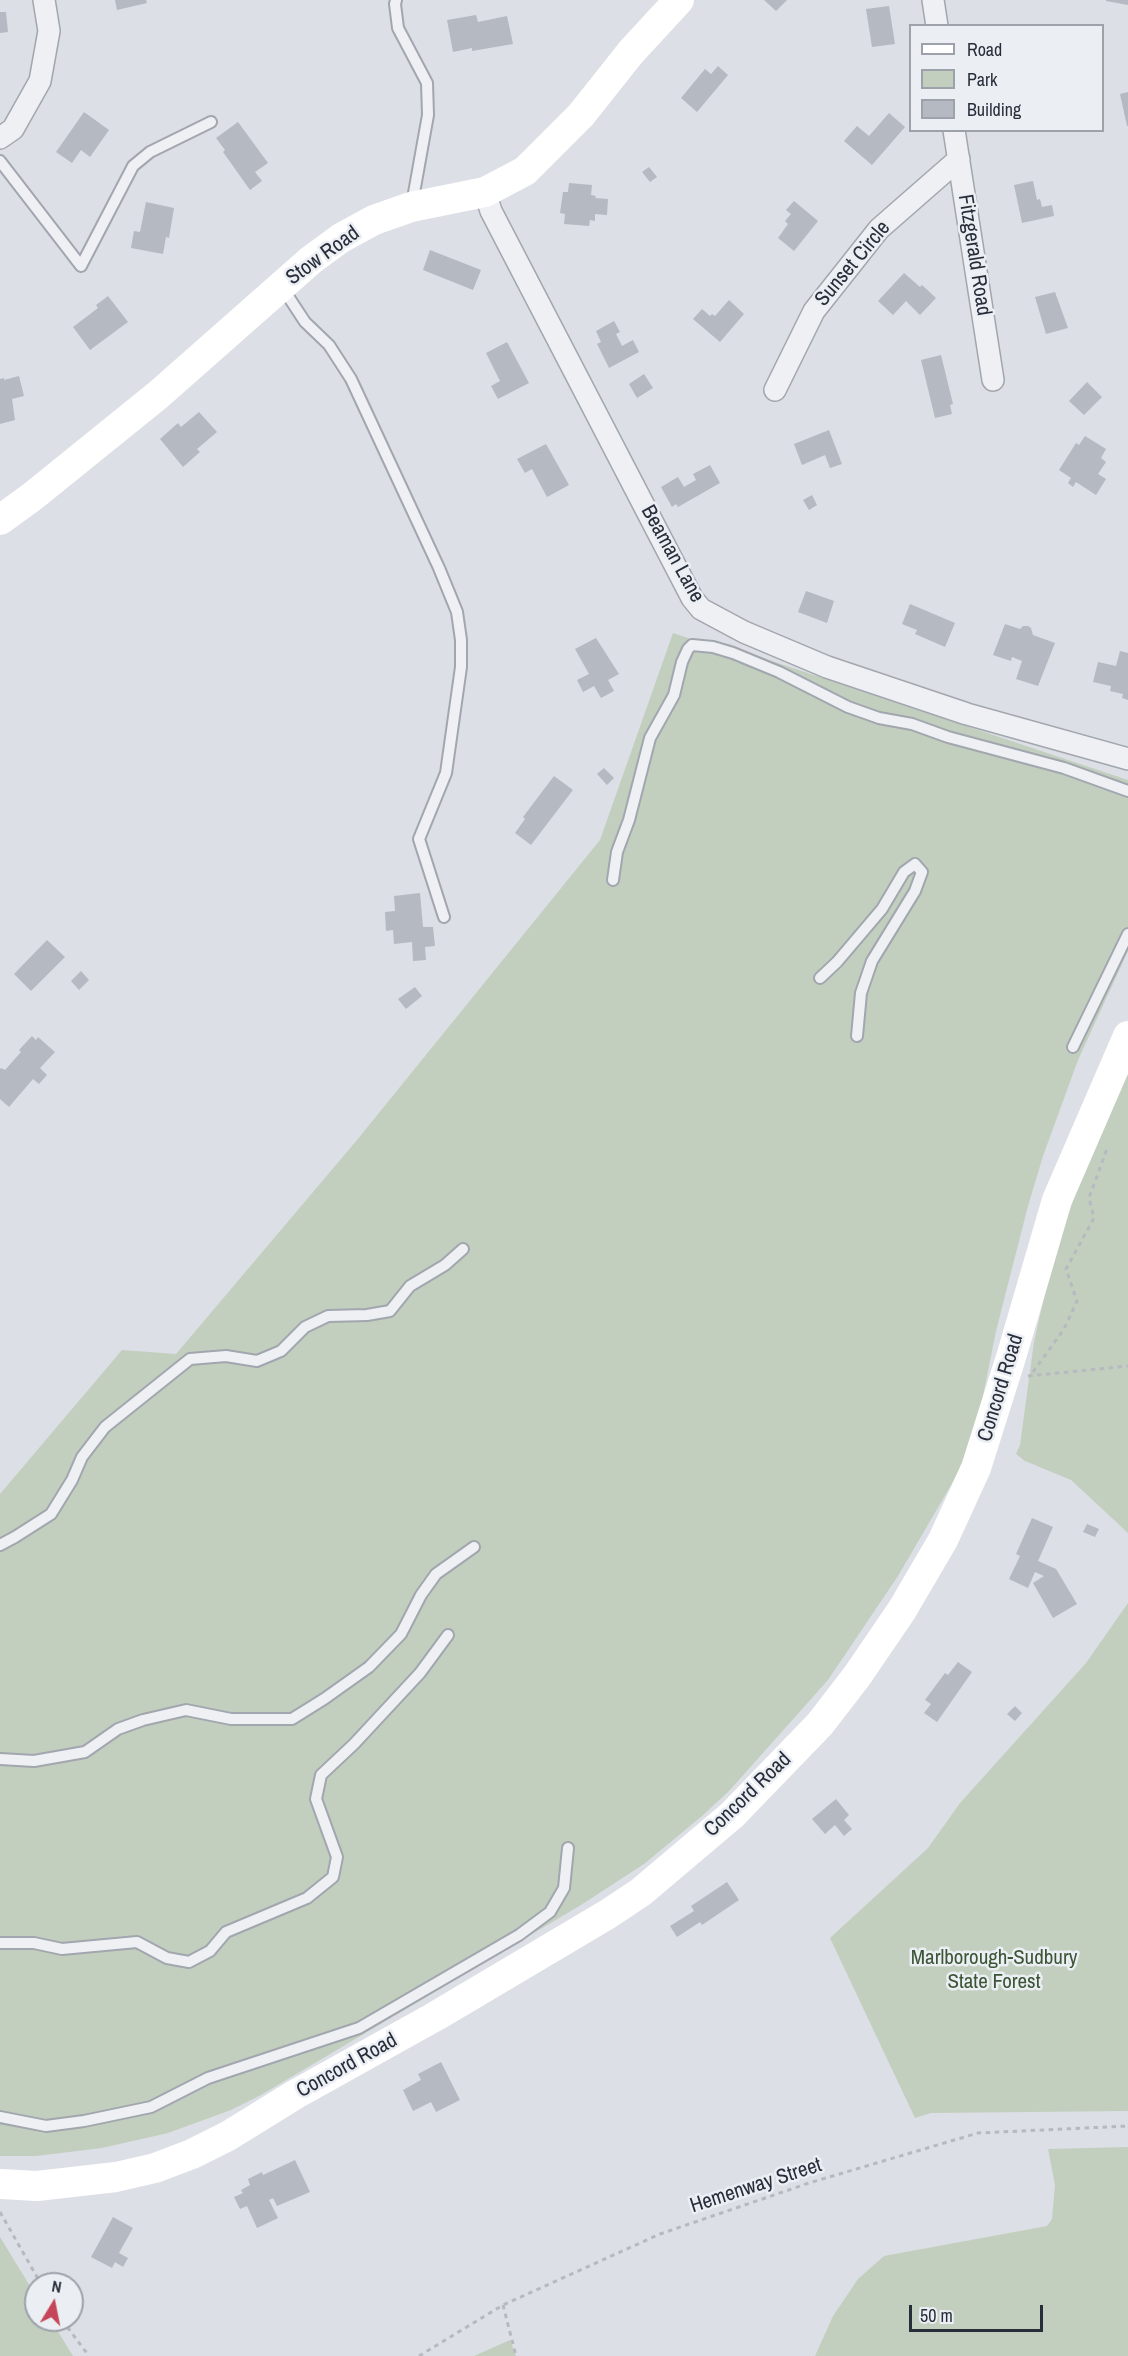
<!DOCTYPE html>
<style>
body{margin:0}
#map{position:relative;width:1128px;height:2356px;overflow:hidden;background:#dcdfe5;font-family:"Archivo Narrow",sans-serif}
canvas{display:block}
.legend{position:absolute;left:909px;top:24px;width:195px;height:108px;box-sizing:border-box;background:#ebeef3;border:2px solid #9da1a9;margin:0;padding:8px 10px;list-style:none;font-size:18px;color:#272e3a}
.legend li{display:flex;align-items:center;gap:12px;height:30px}
.legend b{width:30px;border:2px solid #9da1a9}
.north{position:absolute;left:24px;top:2272px;width:60px;height:60px;box-sizing:border-box;background:#ebeef3;border:2px solid #9da1a9;border-radius:50%;rotate:10deg;font-size:16px;font-weight:700;line-height:24px;text-align:center;color:#272e3a}
.north::after{content:'';display:block;margin:auto;width:21px;height:27px;background:#c54658;clip-path:polygon(50% 0,100% 100%,50% 72%,0 100%)}
.scale{position:absolute;left:909px;top:2305px;width:134px;height:27px;box-sizing:border-box;border:3px solid #272e3a;border-top:0;padding-left:8px;font-size:18px;line-height:21px;white-space:nowrap;color:#272e3a;-webkit-text-stroke:4px #ebeef3;paint-order:stroke}
</style>
<div id="map">
<canvas width="1128" height="2356"></canvas>
<ul class="legend">
<li><b style="height:8px;background:#fff"></b>Road</li>
<li><b style="height:16px;background:#c2cfbe"></b>Park</li>
<li><b style="height:16px;background:#b4b9c2"></b>Building</li>
</ul>
<div class="north">N</div>
<div class="scale">50 m</div>
</div>
<script>
const ctx = document.querySelector('canvas').getContext('2d');
ctx.lineJoin = 'round';
function fill(path, color) { ctx.fillStyle = color; ctx.fill(path, 'evenodd'); }
const shape = rows => new Path2D(rows.map(r => 'M' + r).join(''));
function stroke(path, color, width, dash) { ctx.strokeStyle = color; ctx.lineWidth = width; ctx.lineCap = dash ? 'butt' : 'round'; ctx.setLineDash(dash || []); ctx.stroke(path); }
function drawText(font, color, halo, rows, align = 'center') {
  ctx.font = font + ' "Archivo Narrow",sans-serif'; ctx.lineWidth = 5; ctx.setLineDash([]); ctx.textBaseline = 'middle'; ctx.strokeStyle = halo; ctx.fillStyle = color; for (const [text, x, y, turn = 0] of rows) {
    ctx.save(); ctx.translate(x, y); ctx.rotate((+turn || 0) * Math.PI / 180); ctx.textAlign = isNaN(turn) ? turn : align; if (halo) ctx.strokeText(text, 0, 0); ctx.fillText(text, 0, 0); ctx.restore();
  }
}
const green = shape([
 [673,633,694,640,729,644,769,660,1128,780,1128,951,1078,1060,1043,1156,1028,1206,996,1331,968,1471,961,1468,898,1576,828,1680,729,1791,702,1816,644,1864,581,1905,261,2095,231,2110,168,2133,102,2148,36,2156,0,2156,0,1494,122,1350,176,1354,357,1140,600,840],
 [1128,1039,1128,1533,1071,1480,1025,1461,1016,1454,1020,1445,1034,1342,1052,1262],
 [1128,1603,1128,2111,931,2113,915,2118,830,1938,928,1848,960,1803,1086,1663],
 [1128,2147,1128,2356,815,2356,833,2316,858,2279,884,2256,1047,2226,1052,2219,1055,2185,1048,2149],
 [0,2237,36,2296,36,2320,51,2320,73,2356,0,2356],
 [510,2340,516,2356,474,2356]
]);
const building = shape([
 [115,0,146,0,147,3,117,10],
 [764,0,787,0,776,11],
 [1106,0,1128,0,1128,5,1106,1],
 [889,6,895,44,872,47,866,9],
 [0,12,6,12,8,32,0,33],
 [476,15,478,22,507,16,513,44,472,51,472,48,453,52,447,20],
 [718,66,728,75,697,112,681,98,705,69,711,74],
 [1128,92,1128,126,1127,126,1120,94],
 [84,112,109,130,90,157,81,150,72,163,56,152],
 [889,113,905,127,872,165,844,141,857,126,869,136],
 [238,122,268,163,255,172,262,181,250,190,223,152,225,150,216,138],
 [649,167,657,177,650,182,642,172],
 [1033,181,1037,200,1040,199,1042,207,1052,205,1054,216,1022,223,1014,185],
 [569,183,592,185,591,195,596,196,595,198,608,199,607,215,595,214,595,221,590,220,589,226,564,224,565,214,560,213,563,192,568,192],
 [794,201,818,221,794,251,778,238,788,224,785,221,791,214,786,210],
 [146,202,174,208,169,238,166,237,163,254,131,248,134,231,140,232],
 [430,250,481,270,473,290,423,270],
 [904,273,920,287,922,285,936,298,920,315,906,301,893,315,878,301],
 [1055,292,1068,328,1046,334,1035,297],
 [108,296,128,322,90,350,73,327,98,308,96,305],
 [729,300,744,314,720,342,693,319,702,309,710,316,712,314,715,316],
 [614,321,620,332,616,334,622,346,633,340,639,352,609,368,597,344,601,342,596,331],
 [507,342,529,383,498,399,491,386,500,381,486,353],
 [941,355,953,404,950,405,952,414,935,418,921,360],
 [644,374,653,388,637,398,629,384],
 [19,376,24,396,12,399,15,420,0,424,0,379,4,378,4,380],
 [1087,382,1102,397,1084,415,1069,401],
 [199,412,217,432,197,449,200,452,183,467,160,439,178,423,181,427],
 [829,430,842,464,830,468,825,455,802,465,794,444],
 [1085,436,1106,449,1101,458,1106,462,1098,474,1106,479,1096,495,1076,482,1073,487,1068,483,1071,478,1059,470,1076,443,1079,445],
 [546,444,569,485,547,497,532,469,525,473,517,459],
 [710,465,720,483,678,507,676,504,672,507,661,487,678,477,684,487,696,480,693,474],
 [812,495,817,505,809,510,803,500],
 [806,591,834,601,827,623,798,612],
 [910,604,955,623,945,647,915,634,917,630,902,624],
 [1005,624,1020,629,1023,626,1028,626,1031,628,1033,635,1055,643,1038,686,1016,679,1022,661,1012,657,1011,661,993,655],
 [596,638,619,674,608,680,614,691,601,698,594,686,583,692,577,680,589,674,575,649],
 [1120,651,1128,653,1128,700,1122,698,1123,694,1110,691,1111,686,1093,682,1098,662,1116,666],
 [604,768,614,778,607,785,597,774],
 [554,776,573,790,531,845,515,833,525,819,523,817],
 [420,893,423,927,433,927,435,946,425,947,426,960,413,961,412,942,394,944,393,930,386,931,385,912,395,911,394,896],
 [47,940,65,957,31,991,14,974],
 [81,971,89,980,79,990,71,981],
 [415,987,422,996,406,1009,398,999],
 [32,1036,36,1040,38,1037,55,1052,40,1068,47,1075,39,1084,33,1079,9,1107,0,1099,0,1069,1,1068,5,1070,21,1052,19,1050],
 [1032,1518,1053,1527,1038,1561,1056,1569,1077,1604,1053,1618,1033,1583,1044,1576,1035,1572,1028,1588,1009,1579,1020,1556,1016,1554],
 [1087,1524,1099,1529,1095,1537,1083,1532],
 [958,1662,972,1672,937,1722,924,1713,931,1704,925,1700,945,1673,948,1675],
 [1015,1706,1022,1713,1015,1721,1007,1714],
 [836,1799,849,1815,844,1820,852,1829,844,1836,835,1825,825,1834,812,1819],
 [727,1882,739,1900,702,1925,700,1922,677,1937,670,1926,694,1911,691,1906],
 [441,2062,460,2100,436,2112,431,2102,413,2111,403,2090,421,2080,418,2074],
 [295,2160,310,2192,277,2206,273,2198,269,2200,278,2218,257,2228,247,2206,240,2209,234,2197,243,2193,241,2190,250,2185,248,2179,262,2172,263,2175],
 [113,2217,133,2228,119,2253,128,2258,123,2267,115,2262,112,2268,91,2257]
]);
const path = shape([
 [1033,1372,1064,1329,1077,1301,1066,1269,1094,1218,1089,1198,1107,1149],
 [1028,1376,1128,1366],
 [0,2212,41,2284],
 [503,2305,516,2356],
 [62,2320,89,2356],
 [419,2356,503,2305,660,2234,809,2183,978,2133,1128,2126]
]);
const lane = shape([
 [396,0,395,4,398,28,427,83,428,115,412,204],
 [0,161,81,266,133,166,150,152,211,122],
 [282,287,305,322,329,345,351,379,439,568,457,612,461,640,461,667,446,773,419,839,444,917],
 [613,880,617,852,629,820,650,738,674,695,682,662,688,649,692,645,713,647,733,653,779,672,848,707,879,718,912,724,948,737,1064,768,1128,791],
 [820,978,837,962,882,909,904,872,915,864,922,872,915,891,872,961,861,993,857,1036],
 [1073,1047,1128,934],
 [0,1545,15,1537,51,1514,72,1480,82,1457,105,1427,190,1359,226,1356,257,1361,281,1351,305,1327,328,1316,367,1315,390,1311,410,1286,445,1265,463,1249],
 [0,1759,34,1761,85,1752,118,1729,143,1720,186,1710,231,1719,292,1719,324,1699,369,1667,401,1634,421,1595,436,1574,474,1547],
 [0,1943,34,1943,62,1949,137,1942,167,1958,189,1962,210,1951,226,1932,307,1898,333,1877,337,1857,316,1799,321,1775,354,1744,420,1673,448,1635],
 [0,2117,46,2126,84,2121,151,2107,208,2078,359,2028,519,1935,550,1912,564,1888,568,1848]
]);
const street = shape([
 [933,0,937,26],
 [954,130,993,380],
 [0,138,13,129,40,81,49,31,44,0],
 [485,192,491,211,692,598,701,609,744,632,827,667,967,714,1128,759],
 [775,390,814,311,879,229,959,159]
]);
const secondary = shape([
 [0,520,33,496,158,395,311,260,341,238,374,220,411,207,485,192,525,171,581,115,631,52,679,0],
 [0,2184,37,2186,116,2177,155,2168,192,2154,228,2136,296,2094,436,2016,608,1914,641,1892,732,1815,820,1724,857,1676,902,1610,943,1540,976,1468,1012,1354,1057,1200,1128,1036]
]);
const streetNames = [
 ["Fitzgerald Road",974,255,81],
 ["Stow Road",323,256,-36],
 ["Sunset Circle",853,264,-50],
 ["Beaman Lane",672,554,61],
 ["Concord Road",1001,1388,-73],
 ["Concord Road",748,1795,-44],
 ["Concord Road",347,2066,-29],
 ["Hemenway Street",756,2186,-18]
];
const parkNames = [
 ["Marlborough-Sudbury",994,1958],
 ["State Forest",994,1982]
];
fill(green, '#c2cfbe');
fill(building, '#b4b9c2');
stroke(lane, '#a2a6ae', 14);
stroke(street, '#a2a6ae', 24);
stroke(path, '#b6bac0', 3, [4.5, 4.5]);
stroke(lane, '#eef0f4', 10);
stroke(street, '#eef0f4', 21);
stroke(secondary, '#fff', 30);
drawText('21px', '#272e3a', '#ebeef3', streetNames);
drawText('21px', '#3b5535', '#ebeef3', parkNames);
</script>
